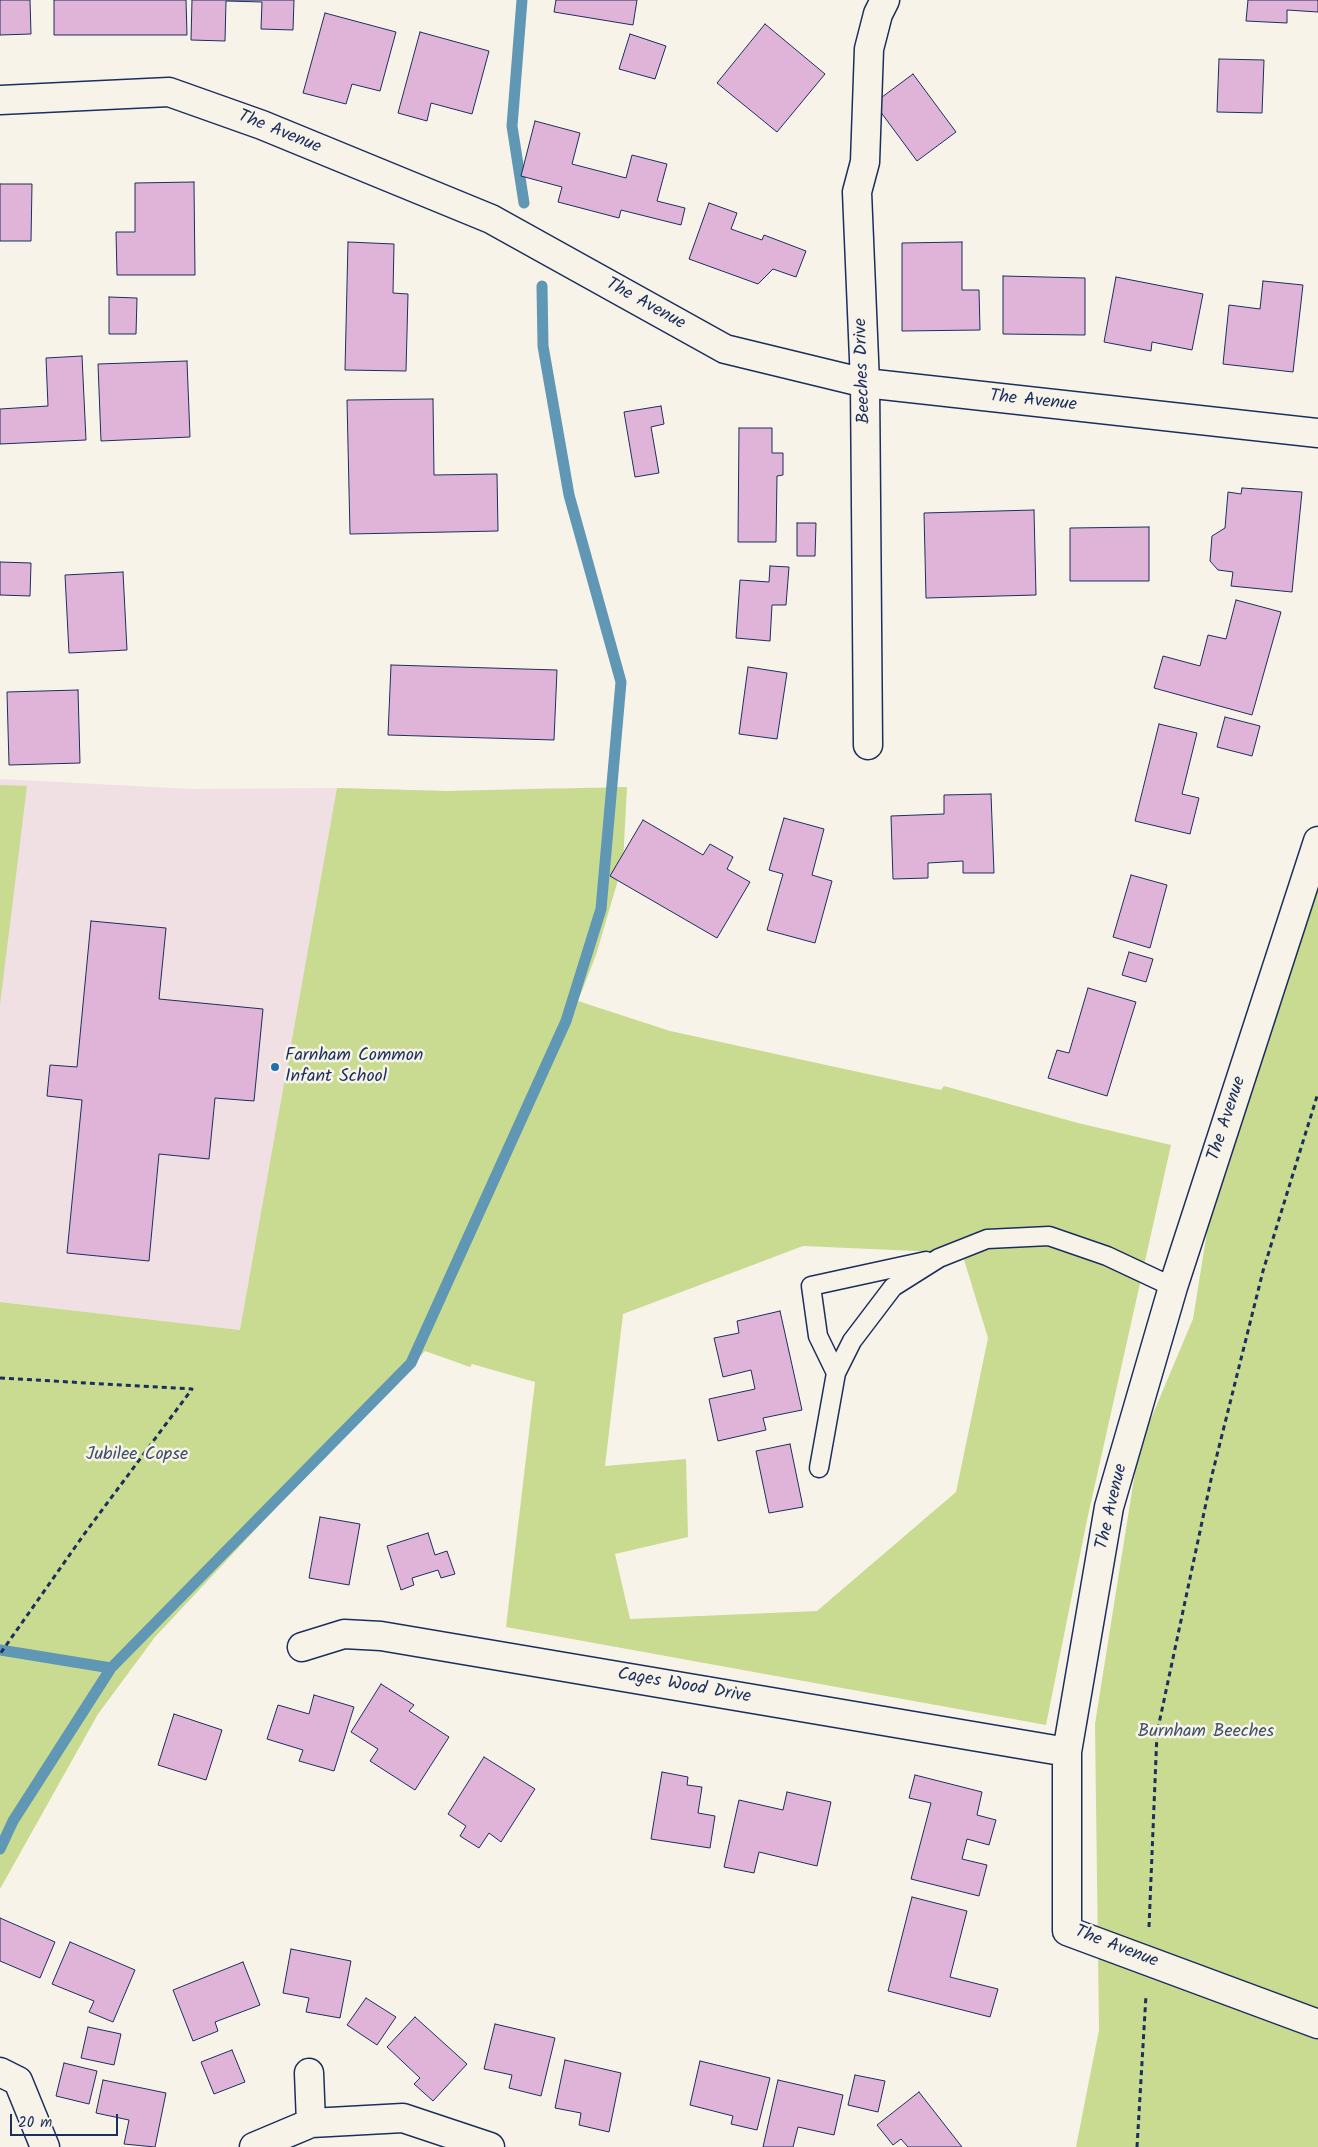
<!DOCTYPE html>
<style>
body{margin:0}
#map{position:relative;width:1318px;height:2147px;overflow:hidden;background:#f7f3e8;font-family:Kalam,sans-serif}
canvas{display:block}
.scale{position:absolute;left:10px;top:2114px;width:108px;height:22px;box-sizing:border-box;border:2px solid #1b2f5e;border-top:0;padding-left:6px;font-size:15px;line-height:18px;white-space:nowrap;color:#1b2f5e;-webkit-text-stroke:4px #f7f3e8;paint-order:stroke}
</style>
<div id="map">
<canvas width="1318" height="2147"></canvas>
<div class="scale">20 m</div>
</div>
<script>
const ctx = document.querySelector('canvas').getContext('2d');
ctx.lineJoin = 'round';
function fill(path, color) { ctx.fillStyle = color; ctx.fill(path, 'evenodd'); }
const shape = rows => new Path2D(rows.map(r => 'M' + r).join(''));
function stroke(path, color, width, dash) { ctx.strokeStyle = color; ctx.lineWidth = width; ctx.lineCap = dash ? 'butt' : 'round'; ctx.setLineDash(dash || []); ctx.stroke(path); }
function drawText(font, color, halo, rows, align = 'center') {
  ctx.font = font + ' Kalam,sans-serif'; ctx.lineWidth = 5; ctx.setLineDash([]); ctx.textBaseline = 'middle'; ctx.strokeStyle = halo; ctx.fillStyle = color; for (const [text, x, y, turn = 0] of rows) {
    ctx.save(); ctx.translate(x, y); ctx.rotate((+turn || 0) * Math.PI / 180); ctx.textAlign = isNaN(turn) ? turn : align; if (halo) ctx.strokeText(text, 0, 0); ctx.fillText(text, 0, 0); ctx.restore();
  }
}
const built = shape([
 [0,779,193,789,337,788,447,791,557,788,240,1330,0,1302]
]);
const green = shape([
 [0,785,27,786,0,1005],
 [627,787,623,863,596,955,578,1001,670,1031,941,1090,944,1086,1078,1123,1171,1145,1087,1520,1046,1725,506,1627,535,1382,472,1364,470,1367,425,1351,355,1423,155,1637,98,1714,0,1889,0,1302,240,1330,337,788,447,791],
 [803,1246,962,1253,988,1338,956,1492,817,1611,630,1619,615,1554,688,1537,686,1459,605,1466,623,1314],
 [1318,890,1318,2147,1076,2147,1099,2030,1095,1724,1139,1447,1193,1319,1220,1151]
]);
const stream = shape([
 [522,0,512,126,524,203],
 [0,1650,111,1668,411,1363,566,1021,601,909,621,682,569,495,543,346,542,286],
 [0,1849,13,1821,111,1668]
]);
const building = shape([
 [0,0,30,0,31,34,0,35,0,0],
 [54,0,186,0,187,35,54,35,54,0],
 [192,0,294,0,293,30,261,29,262,2,226,1,225,41,191,40,192,0],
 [556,0,637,0,633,25,554,12,556,0],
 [1248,0,1318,0,1318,12,1287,10,1287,23,1246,21,1248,0],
 [325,13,396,32,380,91,352,84,346,104,303,93,325,13],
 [765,24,825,74,777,132,717,83,765,24],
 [420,32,489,51,472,114,431,103,427,121,398,113,420,32],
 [630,34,666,46,655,79,619,69,630,34],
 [1219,59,1264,60,1262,113,1217,112,1219,59],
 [913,74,956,132,917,161,874,103,913,74],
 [535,121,580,133,572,164,626,178,632,155,667,164,657,201,685,208,681,225,621,210,619,218,558,202,562,187,521,176,535,121],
 [194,182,195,275,117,275,116,232,135,232,135,183,194,182],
 [0,184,32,184,31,241,0,241,0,184],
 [709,203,737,213,731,229,762,240,764,235,806,251,796,277,773,269,758,284,689,259,709,203],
 [348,242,394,244,393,293,408,294,406,371,345,370,348,242],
 [962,242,962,290,979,290,980,330,902,331,902,243,962,242],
 [1003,276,1085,278,1085,335,1003,334,1003,276],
 [1116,277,1203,294,1192,350,1152,342,1151,351,1104,342,1116,277],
 [1263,281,1303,285,1293,372,1223,364,1229,305,1260,309,1263,281],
 [109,297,137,298,136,334,109,334,109,297],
 [82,356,86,440,0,444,0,409,48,406,46,358,82,356],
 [187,361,190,437,101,441,98,364,187,361],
 [433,399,434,475,497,474,498,531,350,534,347,400,433,399],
 [661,406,664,424,651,427,659,473,635,477,624,412,661,406],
 [739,428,772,428,772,453,783,453,783,475,777,476,776,542,738,542,739,428],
 [1242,488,1302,492,1292,592,1231,586,1233,572,1218,570,1210,561,1212,536,1225,528,1228,492,1241,494,1242,488],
 [1034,510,1036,595,926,598,924,513,1034,510],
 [797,523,816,523,815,556,797,556,797,523],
 [1149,527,1149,581,1070,581,1070,528,1149,527],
 [0,562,31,563,30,596,0,595,0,562],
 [770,566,789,567,786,605,772,605,770,641,736,638,740,580,769,582,770,566],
 [123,572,127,650,69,653,65,575,123,572],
 [1236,600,1281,612,1252,715,1154,688,1163,656,1200,666,1208,635,1226,639,1236,600],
 [391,665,557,670,554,740,388,735,391,665],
 [748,667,787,673,777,739,739,734,748,667],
 [78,690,80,763,9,765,7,692,78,690],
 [1225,717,1260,726,1252,756,1217,747,1225,717],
 [1159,724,1197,733,1182,794,1199,798,1190,834,1135,821,1159,724],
 [991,794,994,873,963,873,963,861,928,863,928,878,893,879,891,816,944,814,944,795,991,794],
 [784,818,824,829,812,875,832,881,815,943,767,930,783,874,769,870,784,818],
 [643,820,703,855,710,844,733,857,727,869,750,882,717,938,610,876,643,820],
 [1131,875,1167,885,1150,948,1113,937,1131,875],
 [91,921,166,928,159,999,263,1009,254,1101,215,1098,209,1159,159,1154,149,1261,67,1253,82,1100,47,1096,50,1065,77,1067,91,921],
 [1129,952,1153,959,1146,982,1122,975,1129,952],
 [1088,988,1136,1002,1107,1096,1048,1078,1057,1050,1069,1053,1088,988],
 [780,1311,802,1410,763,1418,766,1430,718,1441,709,1399,755,1389,751,1370,723,1377,714,1338,739,1333,737,1321,780,1311],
 [790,1444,803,1507,769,1513,756,1451,790,1444],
 [320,1517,360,1524,349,1585,309,1578,320,1517],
 [428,1533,435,1555,447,1551,455,1574,441,1578,438,1570,412,1578,414,1585,401,1590,387,1546,428,1533],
 [381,1684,414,1705,409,1711,449,1737,415,1790,370,1761,378,1749,351,1732,381,1684],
 [314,1695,354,1707,334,1771,299,1761,303,1750,267,1739,278,1705,309,1714,314,1695],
 [174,1714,222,1730,206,1780,158,1765,174,1714],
 [484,1757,535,1789,501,1842,489,1833,479,1848,460,1836,466,1826,448,1814,484,1757],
 [662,1772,688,1777,687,1785,702,1787,698,1813,715,1816,710,1848,651,1839,662,1772],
 [915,1775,982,1792,977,1815,996,1820,989,1845,967,1839,962,1859,987,1865,979,1896,911,1879,931,1803,909,1798,915,1775],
 [787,1792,831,1802,817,1866,759,1852,754,1873,724,1867,739,1800,783,1810,787,1792],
 [912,1897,967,1911,950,1977,998,1989,990,2017,888,1991,912,1897],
 [0,1918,55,1942,40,1978,0,1961,0,1918],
 [70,1942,135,1970,113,2022,89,2012,94,2001,52,1984,70,1942],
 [291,1949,351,1961,340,2018,306,2012,309,1998,283,1993,291,1949],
 [243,1962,260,2005,215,2022,218,2031,193,2041,173,1990,243,1962],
 [366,1998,396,2017,377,2045,347,2025,366,1998],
 [415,2017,467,2064,433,2101,414,2084,420,2078,387,2047,415,2017],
 [495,2024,555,2038,541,2096,509,2088,512,2075,484,2069,495,2024],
 [88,2027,121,2034,114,2065,81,2058,88,2027],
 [232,2050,245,2082,214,2094,201,2062,232,2050],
 [565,2060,621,2073,609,2132,579,2125,581,2113,555,2108,565,2060],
 [700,2061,770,2078,757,2130,731,2124,733,2116,690,2105,700,2061],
 [64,2063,97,2071,89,2104,56,2096,64,2063],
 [855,2075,885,2081,878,2112,848,2105,855,2075],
 [103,2080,166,2093,155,2147,124,2144,129,2120,96,2113,103,2080],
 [778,2080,843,2095,834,2135,798,2127,793,2147,763,2147,778,2080],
 [919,2092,962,2147,908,2147,901,2139,893,2145,877,2125,919,2092]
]);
const path = shape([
 [0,1378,192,1389,85,1533,0,1654],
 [1149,1927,1157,1733,1212,1475,1263,1271,1318,1093],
 [1137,2147,1146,1995]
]);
const lane = shape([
 [836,1373,818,1336,811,1286,926,1261],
 [819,1468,836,1373,852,1341,893,1287,939,1258,987,1239,1049,1236,1107,1256,1173,1287]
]);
const street = shape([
 [0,100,169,92,262,125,491,219,725,349,865,383,1318,433],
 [868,745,865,383,857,192,865,162,869,49,878,14,885,0],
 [1318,841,1173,1287,1109,1507,1067,1752,1067,1931,1318,2024],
 [302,1647,344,1634,381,1636,1067,1752],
 [0,2072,18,2081,45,2147],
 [309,2073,311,2123],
 [254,2147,311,2123,403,2118,490,2147]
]);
const markers = [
 [275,1067,5,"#1f6fb2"]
];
const streetNames = [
 ["The Avenue",279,133,22],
 ["The Avenue",645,305,29],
 ["Beeches Drive",864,371,-92],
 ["The Avenue",1033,402,6],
 ["The Avenue",1228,1119,-72],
 ["The Avenue",1113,1507,-77],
 ["Cages Wood Drive",684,1687,10],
 ["The Avenue",1116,1948,21]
];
const poiNames = [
 ["Farnham Common",285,1057],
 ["Infant School",285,1078]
];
const parkNames = [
 ["Jubilee Copse",137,1456],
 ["Burnham Beeches",1206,1733]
];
fill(built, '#f0e0e3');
fill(green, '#c8db90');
stroke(stream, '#6097b4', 11);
fill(building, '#e0b4d8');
stroke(building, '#1b2f5e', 1);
stroke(lane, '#1b2f5e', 21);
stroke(street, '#1b2f5e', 31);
stroke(path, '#1b2f5e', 3, [5, 4]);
stroke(lane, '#f7f3e8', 18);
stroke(street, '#f7f3e8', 28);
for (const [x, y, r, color] of markers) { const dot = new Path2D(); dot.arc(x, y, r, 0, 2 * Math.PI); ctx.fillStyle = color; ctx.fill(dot); stroke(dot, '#f7f3e8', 2); }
drawText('18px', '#1b2f5e', '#f7f3e8', streetNames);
drawText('18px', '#1b2f5e', '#f7f3e8', poiNames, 'left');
drawText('18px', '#3e5168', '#f7f3e8', parkNames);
</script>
